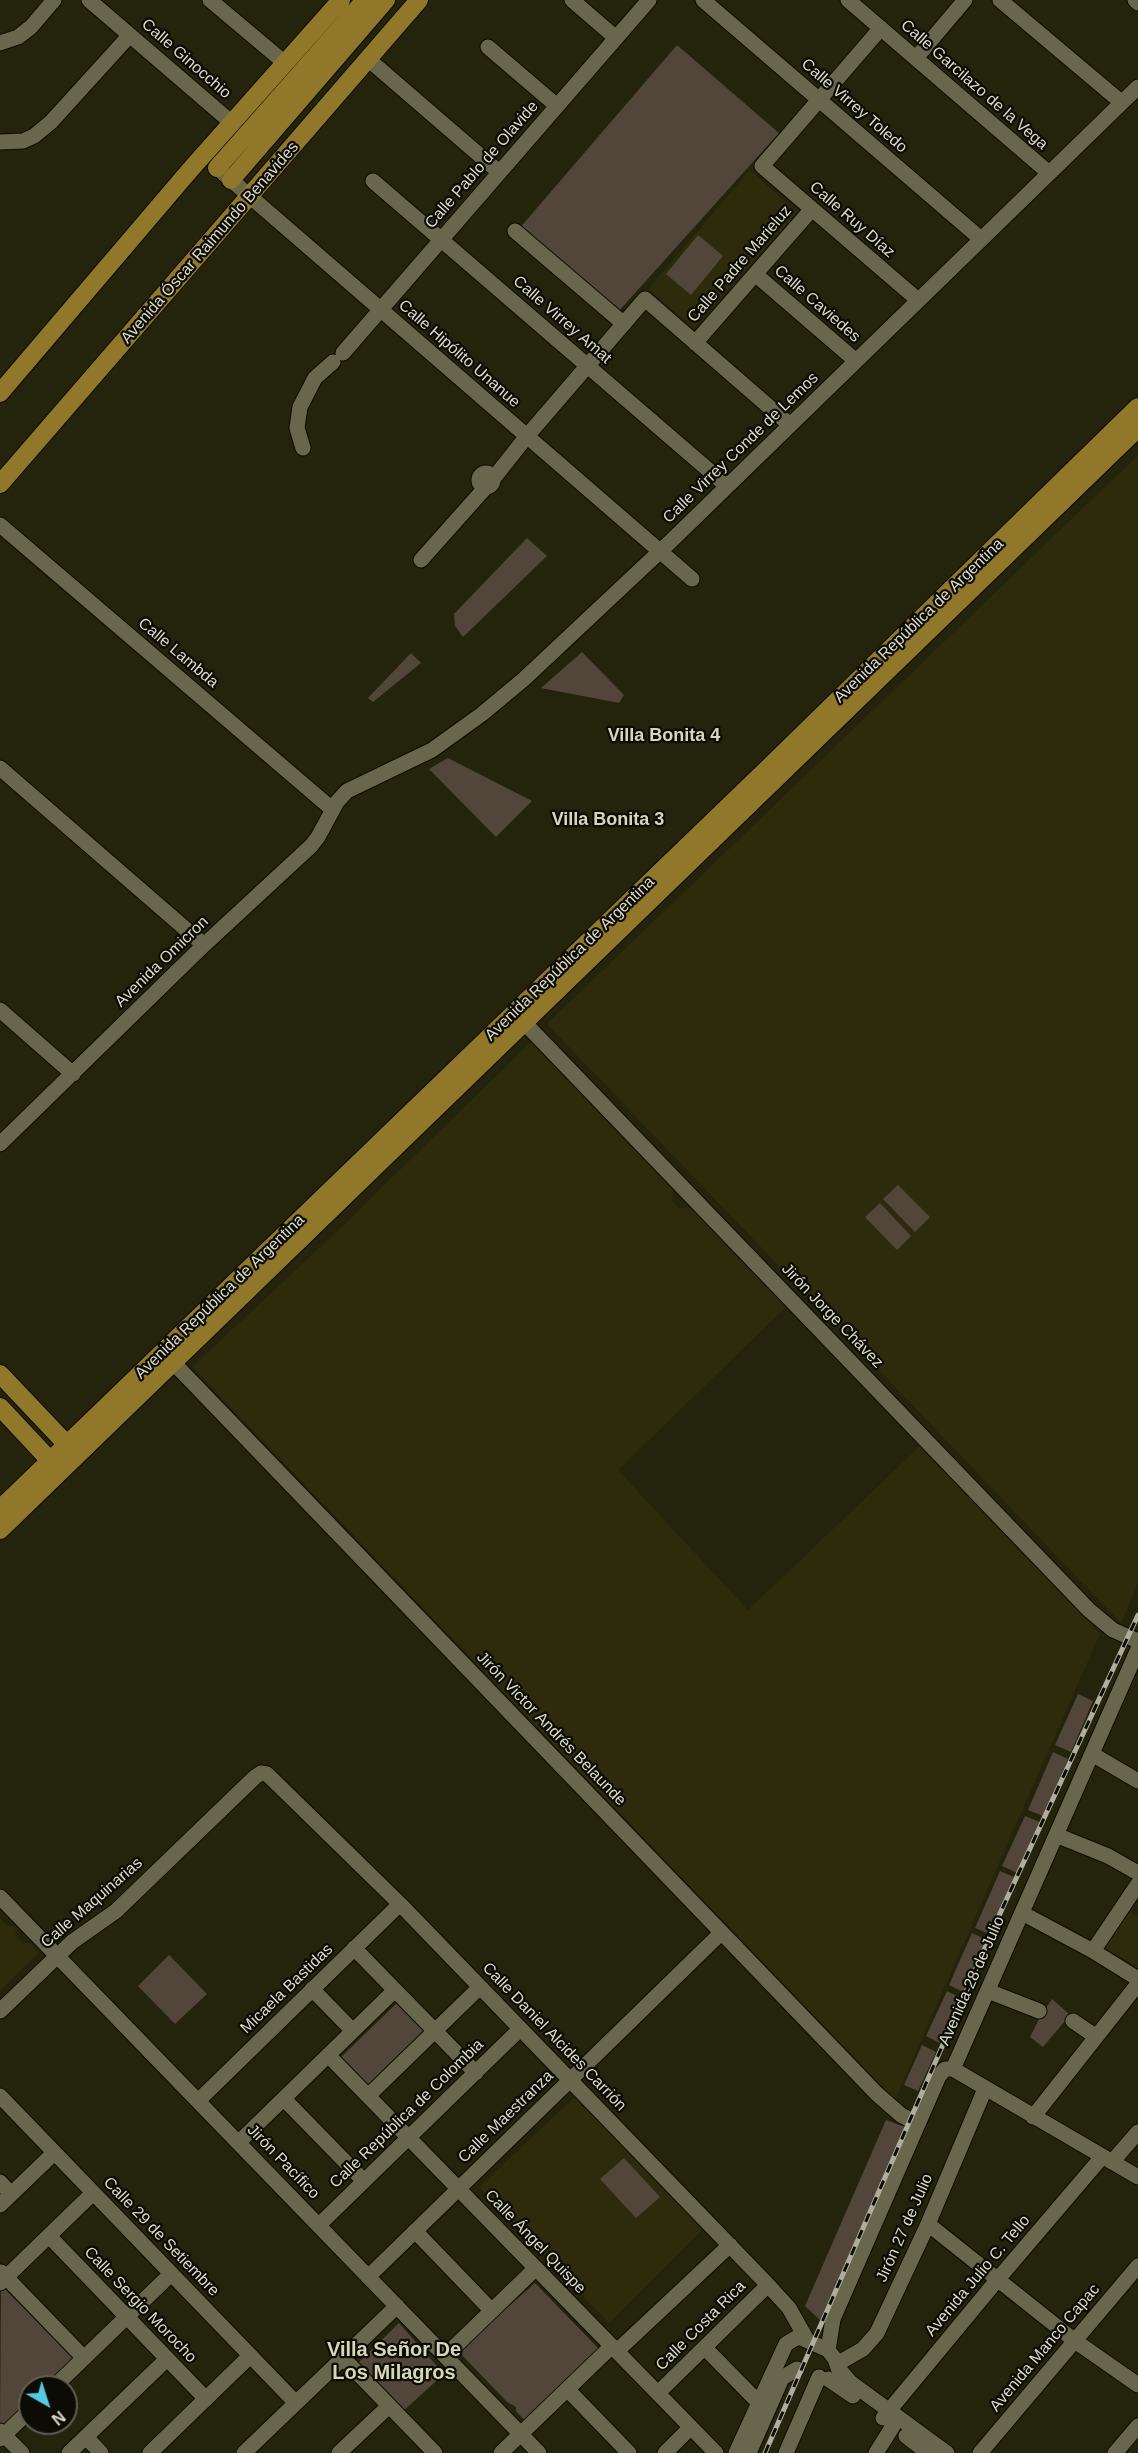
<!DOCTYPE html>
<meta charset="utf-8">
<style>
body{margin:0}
#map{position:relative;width:1138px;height:2453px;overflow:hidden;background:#24230c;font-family:Helvetica,sans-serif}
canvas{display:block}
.north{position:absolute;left:18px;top:2375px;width:60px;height:60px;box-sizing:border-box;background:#0c0c04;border:2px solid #5e5e54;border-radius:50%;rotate:141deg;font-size:16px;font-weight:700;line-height:24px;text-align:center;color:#dadacc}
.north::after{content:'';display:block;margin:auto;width:21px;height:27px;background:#57c9e2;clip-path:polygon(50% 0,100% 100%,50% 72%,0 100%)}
</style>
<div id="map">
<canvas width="1138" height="2453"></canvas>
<div class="north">N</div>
</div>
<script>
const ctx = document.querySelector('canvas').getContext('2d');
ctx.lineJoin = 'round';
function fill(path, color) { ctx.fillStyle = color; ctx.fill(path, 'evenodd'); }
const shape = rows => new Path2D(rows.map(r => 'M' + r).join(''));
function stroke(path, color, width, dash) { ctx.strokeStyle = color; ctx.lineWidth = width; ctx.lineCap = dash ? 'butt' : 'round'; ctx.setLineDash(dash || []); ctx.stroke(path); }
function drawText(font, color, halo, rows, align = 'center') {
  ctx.font = font + ' Helvetica,sans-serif'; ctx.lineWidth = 4.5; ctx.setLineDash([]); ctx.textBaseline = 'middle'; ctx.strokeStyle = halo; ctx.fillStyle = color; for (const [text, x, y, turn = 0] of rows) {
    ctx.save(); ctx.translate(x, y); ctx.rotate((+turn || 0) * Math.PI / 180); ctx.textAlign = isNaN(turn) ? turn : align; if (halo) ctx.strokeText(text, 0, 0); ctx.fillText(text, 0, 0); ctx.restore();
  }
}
const built = shape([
 [750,170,797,212,694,328,648,289],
 [1138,455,1138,1584,1121,1623,547,1024],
 [532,1041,673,1187,672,1201,679,1208,691,1207,786,1307,618,1470,748,1610,921,1445,1100,1634,895,2100,192,1367,330,1238],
 [1126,1910,1138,1916,1138,1967,1105,1948],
 [0,1918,7,1926,14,1926,17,1929,15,1935,23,1943,30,1943,39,1953,0,1991],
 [576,2096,704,2228,609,2323,580,2293,580,2288,572,2280,567,2279,479,2187]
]);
const green = shape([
 [677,45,779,133,617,313,518,230],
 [698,235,723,256,691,295,666,274],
 [527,538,547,556,463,637,455,626,454,614],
 [582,652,624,695,619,703,541,688],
 [411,653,421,663,373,702,368,698],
 [448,758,532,801,496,837,429,769],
 [898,1185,930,1217,915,1232,883,1199],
 [880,1203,911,1236,897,1250,865,1217],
 [1078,1694,1093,1701,1071,1752,1055,1745],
 [1053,1752,1068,1759,1043,1816,1028,1810],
 [1025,1816,1040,1822,1017,1873,1002,1866],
 [1000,1871,1014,1877,989,1934,975,1928],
 [972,1933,987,1940,963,1992,949,1985],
 [169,1955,207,1994,175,2024,138,1986],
 [947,1991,961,1998,940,2043,926,2036],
 [1052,1999,1070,2015,1043,2047,1030,2037,1041,2015],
 [399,2001,428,2029,369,2089,340,2058],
 [922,2045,936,2052,918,2091,904,2085],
 [886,2120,905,2127,820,2320,805,2306],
 [624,2158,660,2197,636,2218,600,2179],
 [535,2283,601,2351,527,2423,516,2411,516,2407,507,2402,458,2351],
 [1,2285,75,2360,46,2387,30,2387,30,2402,4,2427,0,2423],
 [399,2323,444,2374,401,2413,359,2362]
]);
const minor = shape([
 [89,0,232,123],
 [210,0,285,63],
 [572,0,616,38],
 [703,0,981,239],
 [848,0,1049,173],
 [1000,0,1121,102],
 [1135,0,1138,3],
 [881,28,762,166,918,300],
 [0,43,18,37,31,27,54,0],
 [488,47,557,106],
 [916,58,965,0],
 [368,59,499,172],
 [0,142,23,141,34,136,51,122,130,35],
 [223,173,692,579],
 [373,181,727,486],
 [515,231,624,324],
 [755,274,856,361],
 [695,343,812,209],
 [343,353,649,0],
 [303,448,297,428,300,407,315,378,333,362],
 '479 480a7 7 0 1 1 14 0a7 7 0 1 1-14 0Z',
 [493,479,527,436,645,299,790,425],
 [0,525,332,809],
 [421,560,486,487],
 [0,768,204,945],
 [0,1010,73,1074],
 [516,1014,1089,1610,1113,1630,1138,1641],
 [0,1144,204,945,311,846,318,837,337,802,347,791,432,750,482,714,524,679,670,542,1138,87],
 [166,1355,877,2094,901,2115,918,2124],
 [1092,1754,1138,1781],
 [1056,1835,1108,1856,1138,1873],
 [0,1897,539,2453],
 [1022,1913,1093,1951,1138,1979],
 [354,1948,476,2073],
 [1093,1951,1138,1884],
 [312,1989,353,2031],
 [988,1991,1039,2011],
 [0,2011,72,1942,116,1911,255,1777,261,1773,267,1774,400,1904,768,2285,789,2308,807,2340],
 [1073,2021,1095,2036],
 [328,2055,716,2453],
 [953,2069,1138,1649],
 [953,2069,1138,2177],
 [0,2096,296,2403],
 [368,2096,480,1987],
 [284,2099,364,2181],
 [198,2101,400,1904],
 [1033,2117,1138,1984],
 [239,2142,395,1990],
 [1112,2162,1138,2132],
 [0,2182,11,2194],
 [0,2205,54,2153],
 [928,2224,1075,2341,1138,2385],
 [319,2225,520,2029],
 [415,2231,492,2311],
 [49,2236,206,2399],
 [1,2272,84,2358],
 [368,2277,721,1933],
 [0,2283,93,2193],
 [705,2348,759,2403],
 [828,2350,833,2319,939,2076,945,2069,953,2069],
 [617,2351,730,2245],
 [445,2356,536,2268],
 [343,2358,435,2453],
 [837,2364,863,2349,877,2333,928,2224,985,2089],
 [828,2379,853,2396],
 [54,2387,171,2274],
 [567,2389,629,2453],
 [658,2393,768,2285],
 [883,2418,998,2279,1102,2157],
 [0,2431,22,2453],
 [906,2436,928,2453],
 [86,2437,101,2453],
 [0,2439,30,2410],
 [69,2453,167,2359],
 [150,2453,250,2356],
 [244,2453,397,2306],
 [339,2453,389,2406],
 [501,2453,612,2346],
 [665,2453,691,2427],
 [736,2453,786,2344,796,2338,801,2338,828,2350,835,2359,838,2368,850,2382,947,2453],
 [749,2453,782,2378,797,2369],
 [786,2453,819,2377],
 [876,2453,893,2426],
 [980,2453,1138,2266],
 [1115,2453,1138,2426]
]);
const major = shape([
 [217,168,365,0],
 [231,180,386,0],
 [0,393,190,170,341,0],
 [0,484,419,0],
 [0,1374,74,1452],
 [0,1407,57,1468],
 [0,1509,766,770,1138,407],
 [0,1530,1138,428]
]);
const rail = shape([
 [765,2453,1002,1909,1138,1615]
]);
const streetNames = [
 ["Calle Ginocchio",186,59,41],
 ["Calle Garcilazo de la Vega",974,85,41],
 ["Calle Virrey Toledo",854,106,41],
 ["Calle Pablo de Olavide",482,165,-49],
 ["Calle Ruy Díaz",852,220,41],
 ["Avenida Óscar Raimundo Benavides",210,243,-49],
 ["Calle Padre Marieluz",740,264,-49],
 ["Calle Caviedes",817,304,41],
 ["Calle Virrey Amat",562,320,41],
 ["Calle Hipólito Unanue",459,354,41],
 ["Calle Virrey Conde de Lemos",741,448,-44],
 ["Avenida República de Argentina",919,621,-44],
 ["Calle Lambda",178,653,40],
 ["Avenida República de Argentina",570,959,-44],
 ["Avenida Omicron",162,962,-44],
 ["Avenida República de Argentina",220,1297,-44],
 ["Jirón Jorge Chávez",832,1316,46],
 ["Jirón Victor Andrés Belaunde",551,1729,46],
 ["Calle Maquinarias",92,1903,-41],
 ["Avenida 28 de Julio",972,1981,-66],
 ["Micaela Bastidas",287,1989,-44],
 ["Calle Daniel Alcides Carrión",554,2037,46],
 ["Calle República de Colombia",407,2114,-44],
 ["Calle Maestranza",506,2117,-44],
 ["Jirón Pacífico",283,2162,46],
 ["Jirón 27 de Julio",905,2228,-66],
 ["Calle 29 de Setiembre",161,2237,46],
 ["Calle Ángel Quispe",535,2242,46],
 ["Avenida Julio C. Tello",978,2276,-50],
 ["Calle Sergio Morocho",140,2305,46],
 ["Calle Costa Rica",701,2326,-45],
 ["Avenida Manco Capac",1045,2348,-50]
];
const neighbourhoodNames = [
 ["Villa Bonita 4",664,736],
 ["Villa Bonita 3",608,820]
];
const quarterNames = [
 ["Villa Señor De",394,2350],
 ["Los Milagros",394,2373]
];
fill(built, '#2d2b0c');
fill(green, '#52453a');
stroke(minor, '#0d0c00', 17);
stroke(major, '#0d0c00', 20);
stroke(minor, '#68674e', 15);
stroke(major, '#917729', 18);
stroke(rail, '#afae9e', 5);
stroke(rail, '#0c0c04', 3, [9]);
drawText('16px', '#dadacc', '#0c0c04', streetNames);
drawText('bold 18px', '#d6d6ba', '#0c0c04', neighbourhoodNames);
drawText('bold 20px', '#d6d6ba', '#0c0c04', quarterNames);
</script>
